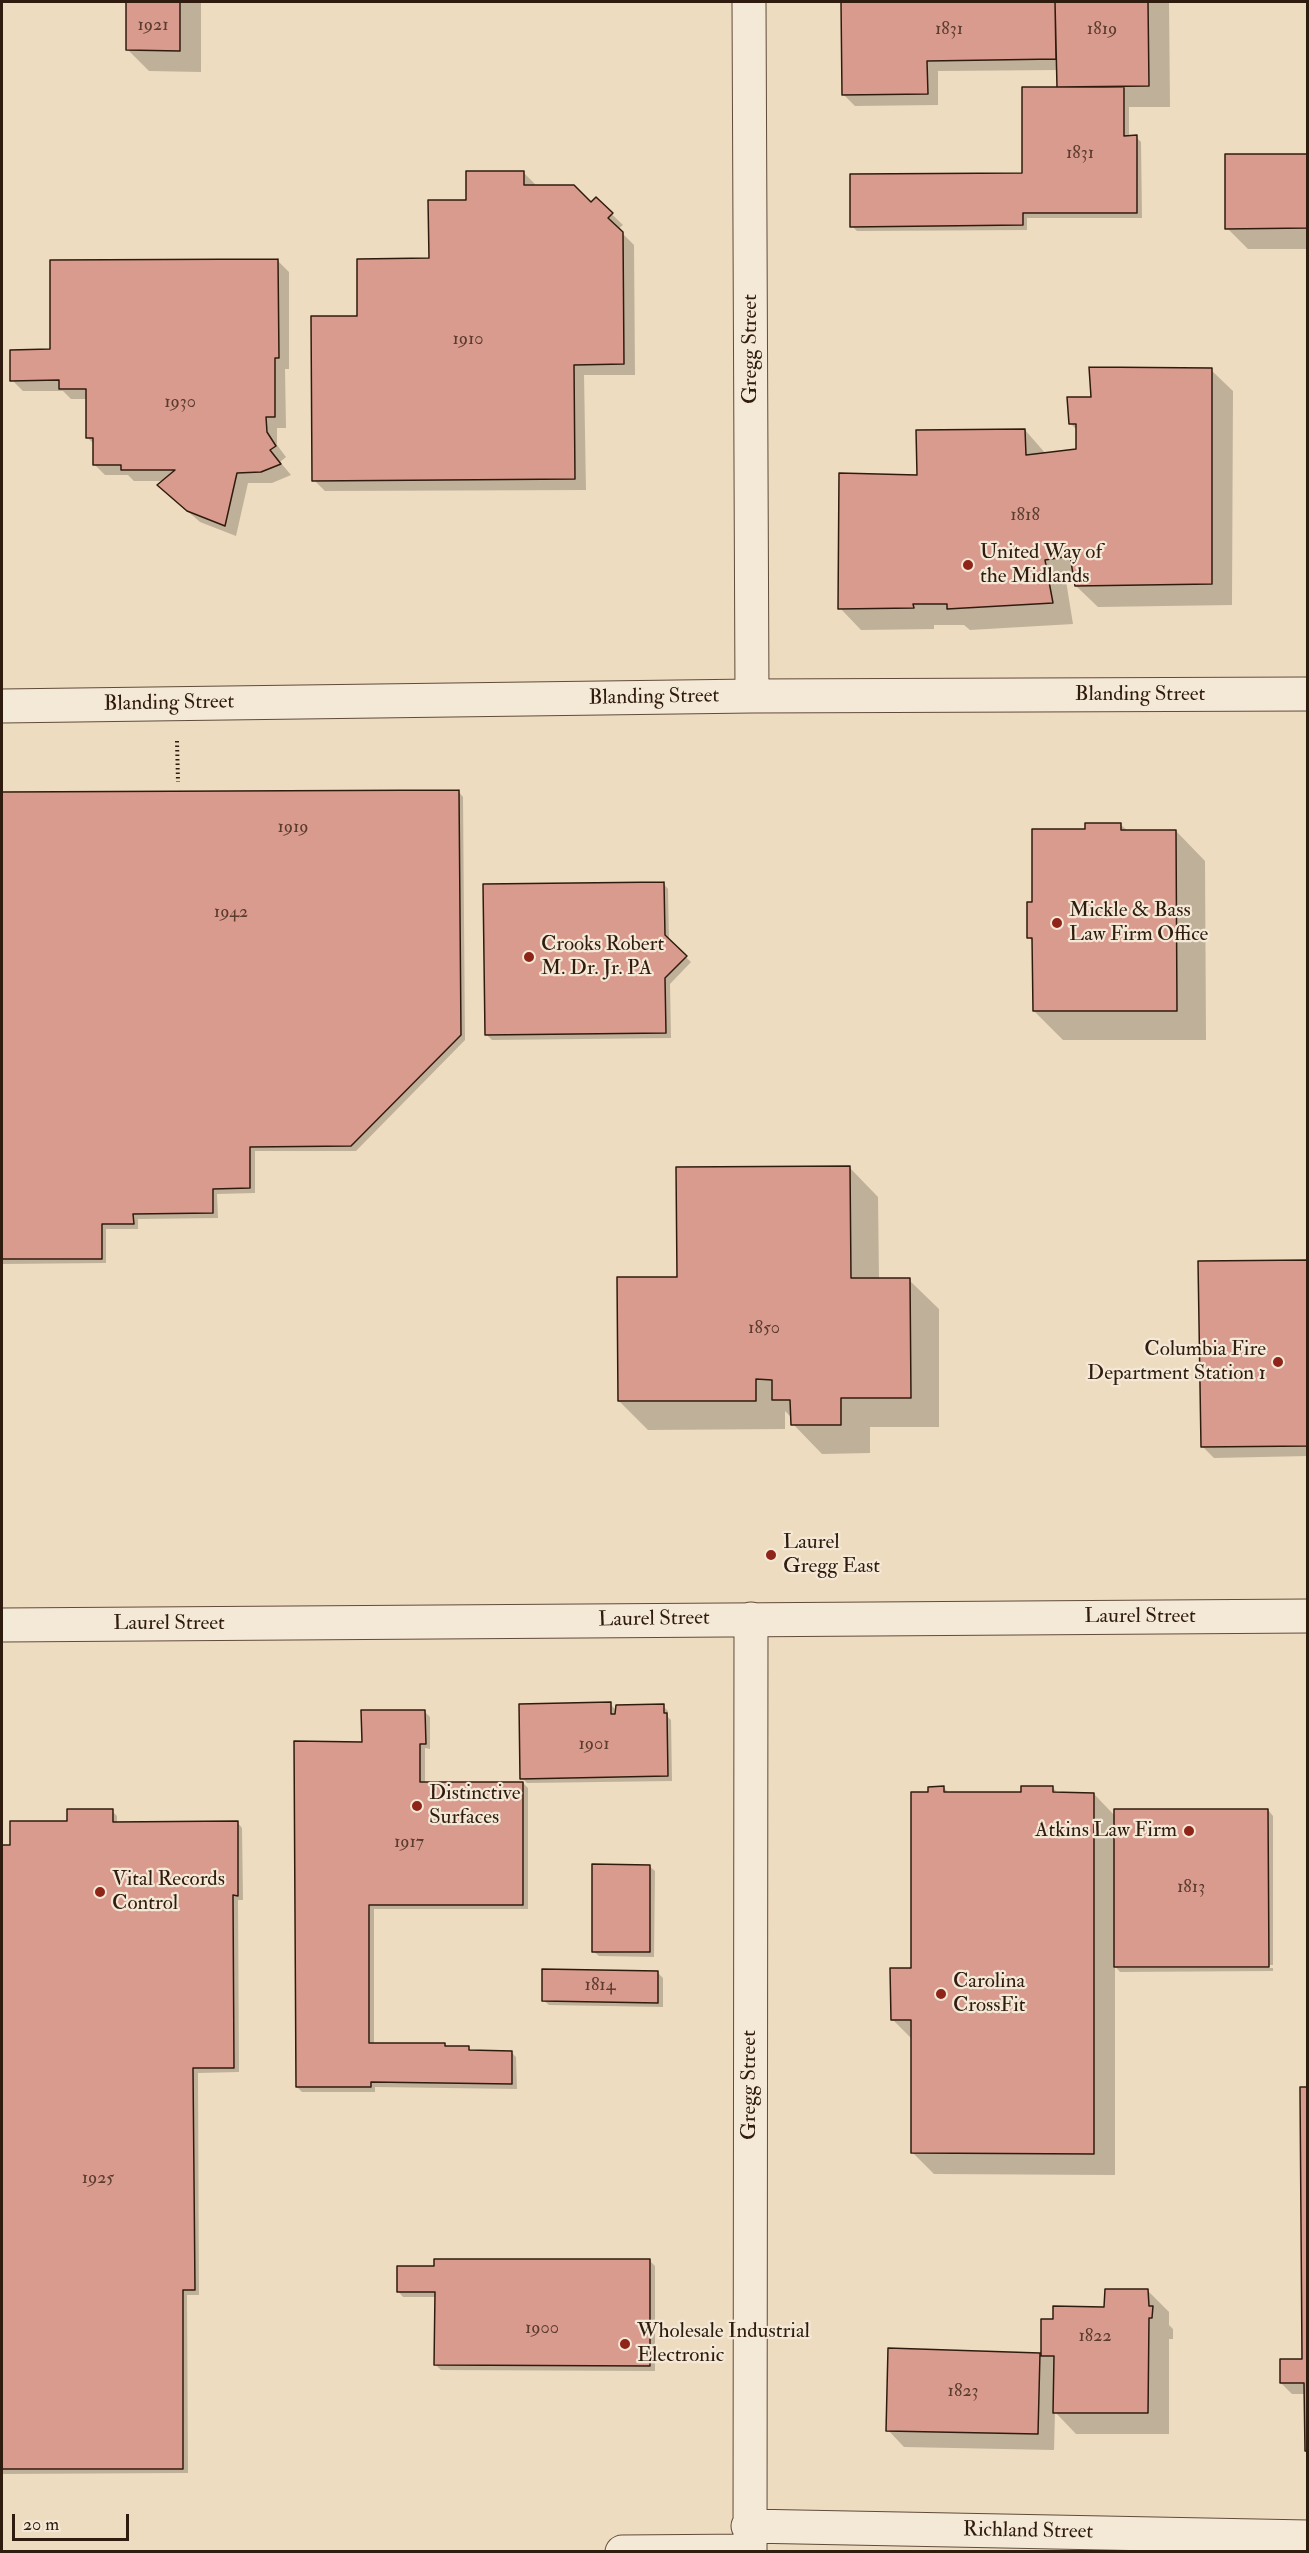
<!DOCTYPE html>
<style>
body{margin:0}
#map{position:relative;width:1309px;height:2553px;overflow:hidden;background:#eedcc0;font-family:"IM FELL Double Pica",serif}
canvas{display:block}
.frame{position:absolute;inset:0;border:3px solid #301c0e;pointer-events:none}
.scale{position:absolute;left:12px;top:2514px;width:117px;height:27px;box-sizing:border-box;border:3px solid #301c0e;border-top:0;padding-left:8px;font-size:18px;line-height:21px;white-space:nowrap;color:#301c0e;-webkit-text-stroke:4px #f4e8d6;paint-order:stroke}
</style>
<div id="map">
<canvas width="1309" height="2553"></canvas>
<div class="frame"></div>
<div class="scale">20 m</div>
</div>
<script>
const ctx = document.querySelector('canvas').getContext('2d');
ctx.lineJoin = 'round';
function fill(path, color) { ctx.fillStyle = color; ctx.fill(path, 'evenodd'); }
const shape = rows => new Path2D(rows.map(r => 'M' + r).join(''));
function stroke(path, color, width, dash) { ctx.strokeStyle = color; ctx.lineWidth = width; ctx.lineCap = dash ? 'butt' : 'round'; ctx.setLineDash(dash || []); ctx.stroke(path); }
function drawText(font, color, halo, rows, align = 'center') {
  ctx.font = font + ' "IM FELL Double Pica",serif'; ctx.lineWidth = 4.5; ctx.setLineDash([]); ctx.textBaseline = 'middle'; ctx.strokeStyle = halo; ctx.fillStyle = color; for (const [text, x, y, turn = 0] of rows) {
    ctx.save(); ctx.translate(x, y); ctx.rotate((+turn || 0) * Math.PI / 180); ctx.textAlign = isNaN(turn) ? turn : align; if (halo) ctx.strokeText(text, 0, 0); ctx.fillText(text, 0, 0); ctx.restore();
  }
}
const shadow = shape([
 [128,2,201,2,201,72,149,71,128,50],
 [843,2,1169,2,1170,107,1129,107,1129,137,1136,137,1141,142,1142,218,1027,218,1027,230,857,231,852,226,1024,174,1061,89,1059,86,1058,70,938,71,938,105,855,106,844,95],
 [1308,155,1308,249,1248,249,1227,228],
 [523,172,535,184,535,187,591,204,596,199,623,225,618,229,634,245,635,375,584,375,586,490,325,491,314,480,359,317,431,260,467,201],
 [278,261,289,272,289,369,285,369,286,428,277,428,277,445,286,457,280,462,291,475,272,483,248,483,236,536,200,522,170,496,164,481,134,481,128,475,105,475,94,464,94,444,87,437,87,399,71,399,63,391,23,391,12,380,51,351],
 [1211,370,1233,391,1232,605,1098,607,1076,586,1075,579,1066,581,1073,624,970,630,964,625,934,625,934,629,861,630,840,608,919,477,1025,430,1046,454,1078,450,1077,430,1070,423,1093,399],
 [458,791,463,797,465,1040,356,1151,255,1151,255,1193,217,1194,218,1218,138,1219,138,1229,106,1229,106,1263,2,1264,2,794],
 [1121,825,1128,831,1176,831,1205,861,1206,1040,1063,1040,1034,1011,1034,943,1029,937,1086,831],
 [663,883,668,889,669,941,691,962,670,984,671,1038,492,1040,487,1035],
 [849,1167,878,1197,879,1280,909,1280,939,1309,939,1427,870,1427,870,1453,822,1454,793,1424,792,1418,785,1411,785,1429,648,1430,619,1401,679,1279],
 [1308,1261,1308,1456,1214,1458,1202,1446],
 [610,1704,617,1711,663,1706,668,1711,668,1717,671,1720,672,1781,527,1783,522,1778],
 [425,1712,430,1717,430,1749,425,1748,425,1783,523,1783,528,1788,528,1909,374,1909,374,2044,445,2044,448,2048,468,2048,473,2052,511,2052,516,2057,517,2089,375,2087,375,2092,302,2092,297,2087,363,1743],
 [944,1788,949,1793,1023,1794,1053,1788,1059,1794,1094,1794,1115,1816,1268,1810,1273,1816,1273,1965,1118,1965,1118,1968,1273,1968,1273,1971,1120,1972,1115,1966,1115,2175,934,2174,912,2152,912,2039,892,2019,912,1969,930,1794],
 [112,1811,117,1816,117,1823,237,1822,242,1828,243,1900,238,1900,239,2072,198,2073,199,2295,187,2295,188,2473,2,2474,2,1846,12,1846,68,1822],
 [649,1866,655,1871,654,1957,599,1956,593,1951],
 [658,1973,663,1978,663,2007,549,2005,543,2000],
 [1308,2088,1308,2452,1306,2394,1292,2394,1281,2383,1303,2360],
 [650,2261,655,2266,655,2371,441,2370,436,2365,436,2297,403,2297,398,2291],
 [1148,2291,1169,2312,1169,2325,1173,2329,1173,2339,1169,2339,1169,2434,1076,2434,1055,2412,1054,2450,904,2447,888,2430,1039,2354,1042,2357,1043,2320,1054,2320,1106,2309]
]);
const building = shape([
 [126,2,180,2,180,51,126,50,126,2],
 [841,2,1055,2,1056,59,927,61,928,94,842,95,841,2],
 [1055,2,1148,2,1149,86,1057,87,1055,2],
 [1022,87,1124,87,1124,136,1137,135,1137,213,1023,213,1023,225,850,227,850,174,1022,173,1022,87],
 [1225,154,1308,154,1308,228,1225,229,1225,154],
 [466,171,524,171,524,185,574,185,591,202,596,197,613,213,608,218,623,232,624,364,574,365,575,479,312,481,311,316,357,316,357,259,429,258,428,200,466,200,466,171],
 [278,259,279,358,275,358,275,417,266,417,267,432,276,446,270,450,281,464,261,472,237,473,225,526,187,511,157,485,175,470,121,470,121,465,93,465,93,438,86,438,86,389,59,389,59,380,10,381,10,350,50,349,50,260,278,259],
 [1089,367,1212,368,1212,584,1075,586,1070,556,1045,560,1053,603,947,609,947,604,913,604,914,608,838,609,839,473,917,475,916,430,1025,429,1026,455,1076,449,1076,424,1069,424,1067,397,1091,397,1089,367],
 [459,790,461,1035,351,1146,250,1147,250,1188,213,1189,213,1213,133,1214,134,1224,102,1224,102,1259,2,1259,2,792,459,790],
 [1085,823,1121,823,1121,830,1176,830,1177,1011,1033,1011,1032,938,1027,938,1027,902,1032,902,1032,829,1085,829,1085,823],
 [664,882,665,935,687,956,665,978,666,1033,485,1035,483,884,664,882],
 [850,1166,851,1278,910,1278,911,1398,841,1398,841,1425,791,1425,790,1400,772,1400,772,1380,756,1379,756,1401,618,1401,617,1277,677,1277,676,1167,850,1166],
 [1308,1260,1308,1446,1201,1447,1198,1261,1308,1260],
 [611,1702,611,1714,615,1714,616,1705,664,1704,664,1713,667,1713,668,1776,520,1779,519,1704,611,1702],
 [361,1710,425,1710,426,1744,420,1744,420,1782,523,1782,523,1905,369,1905,369,2043,445,2043,445,2046,469,2046,469,2050,512,2051,512,2084,371,2082,371,2087,296,2087,294,1741,362,1742,361,1710],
 [944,1786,944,1792,1021,1792,1021,1786,1053,1786,1053,1792,1094,1793,1094,2154,911,2153,911,2020,891,2020,890,1968,911,1968,911,1792,928,1792,928,1787,944,1786],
 [67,1809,113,1809,113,1822,238,1821,238,1896,233,1895,234,2068,193,2068,195,2290,183,2290,183,2469,2,2469,2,1845,10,1845,10,1821,67,1821,67,1809],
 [1114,1809,1268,1809,1269,1967,1114,1967,1114,1809],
 [592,1864,650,1865,650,1952,592,1952,592,1864],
 [542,1969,658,1971,658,2003,542,2001,542,1969],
 [1300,2087,1308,2087,1308,2451,1305,2451,1304,2383,1280,2383,1280,2359,1302,2359,1300,2087],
 [434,2259,650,2259,650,2366,434,2365,435,2292,397,2292,397,2266,434,2266,434,2259],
 [1105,2289,1148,2289,1149,2306,1153,2306,1152,2318,1149,2318,1148,2413,1053,2413,1054,2356,1041,2356,1041,2319,1053,2319,1053,2306,1104,2307,1105,2289],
 [888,2348,1040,2353,1038,2434,886,2431,888,2348]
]);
const path = shape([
 [177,741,178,782]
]);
const minor = shape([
 [749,2,752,696],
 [2,706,752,696,1308,694],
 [2,1625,1308,1616],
 [748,2526,1308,2537],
 [622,2552,750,2551],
 [750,2552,751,1619]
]);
const markers = [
 [968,565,6,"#8f2418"],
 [1057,923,6,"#8f2418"],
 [529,957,6,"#8f2418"],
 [1278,1362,6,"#8f2418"],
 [771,1555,6,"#8f2418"],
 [417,1806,6,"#8f2418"],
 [1189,1831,6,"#8f2418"],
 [100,1892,6,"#8f2418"],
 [941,1994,6,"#8f2418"],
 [625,2344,6,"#8f2418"]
];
const numberNames = [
 ["1921",153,26],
 ["1831",949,30],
 ["1819",1102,30],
 ["1831",1080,154],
 ["1910",468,340],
 ["1930",180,403],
 ["1818",1025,516],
 ["1919",293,828],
 ["1942",231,913],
 ["1850",764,1329],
 ["1901",594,1745],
 ["1917",409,1843],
 ["1813",1191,1888],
 ["1814",600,1986],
 ["1925",98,2179],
 ["1900",542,2329],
 ["1822",1095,2337],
 ["1823",963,2392]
];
const streetNames = [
 ["Gregg Street",751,349,-90],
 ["Blanding Street",1140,695],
 ["Blanding Street",654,698,-1],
 ["Blanding Street",169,704,-1],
 ["Laurel Street",1140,1617],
 ["Laurel Street",654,1620,-1],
 ["Laurel Street",169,1624],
 ["Gregg Street",750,2085,-90],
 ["Richland Street",1028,2532,1]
];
const poiNames = [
 ["United Way of",980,553],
 ["the Midlands",980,577],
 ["Mickle & Bass",1069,911],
 ["Law Firm Office",1069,935],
 ["Crooks Robert",541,945],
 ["M. Dr. Jr. PA",541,969],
 ["Columbia Fire",1266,1350,"right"],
 ["Department Station 1",1266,1374,"right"],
 ["Laurel",783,1543],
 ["Gregg East",783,1567],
 ["Distinctive",429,1794],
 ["Surfaces",429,1818],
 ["Atkins Law Firm",1177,1831,"right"],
 ["Vital Records",112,1880],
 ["Control",112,1904],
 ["Carolina",953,1982],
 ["CrossFit",953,2006],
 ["Wholesale Industrial",637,2332],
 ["Electronic",637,2356]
];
fill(shadow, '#0003');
fill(building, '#da9b8f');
stroke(building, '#301c0e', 1.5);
stroke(minor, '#604c3a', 35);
stroke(path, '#301c0e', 4, [1.5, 3]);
stroke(minor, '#f4e8d6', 33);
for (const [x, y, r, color] of markers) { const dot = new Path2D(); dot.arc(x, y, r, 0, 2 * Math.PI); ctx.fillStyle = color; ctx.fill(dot); stroke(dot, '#f4e8d6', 2); }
drawText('18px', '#5a3c2e', null, numberNames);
drawText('21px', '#301c0e', '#f4e8d6', streetNames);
drawText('21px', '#301c0e', '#f4e8d6', poiNames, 'left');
</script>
